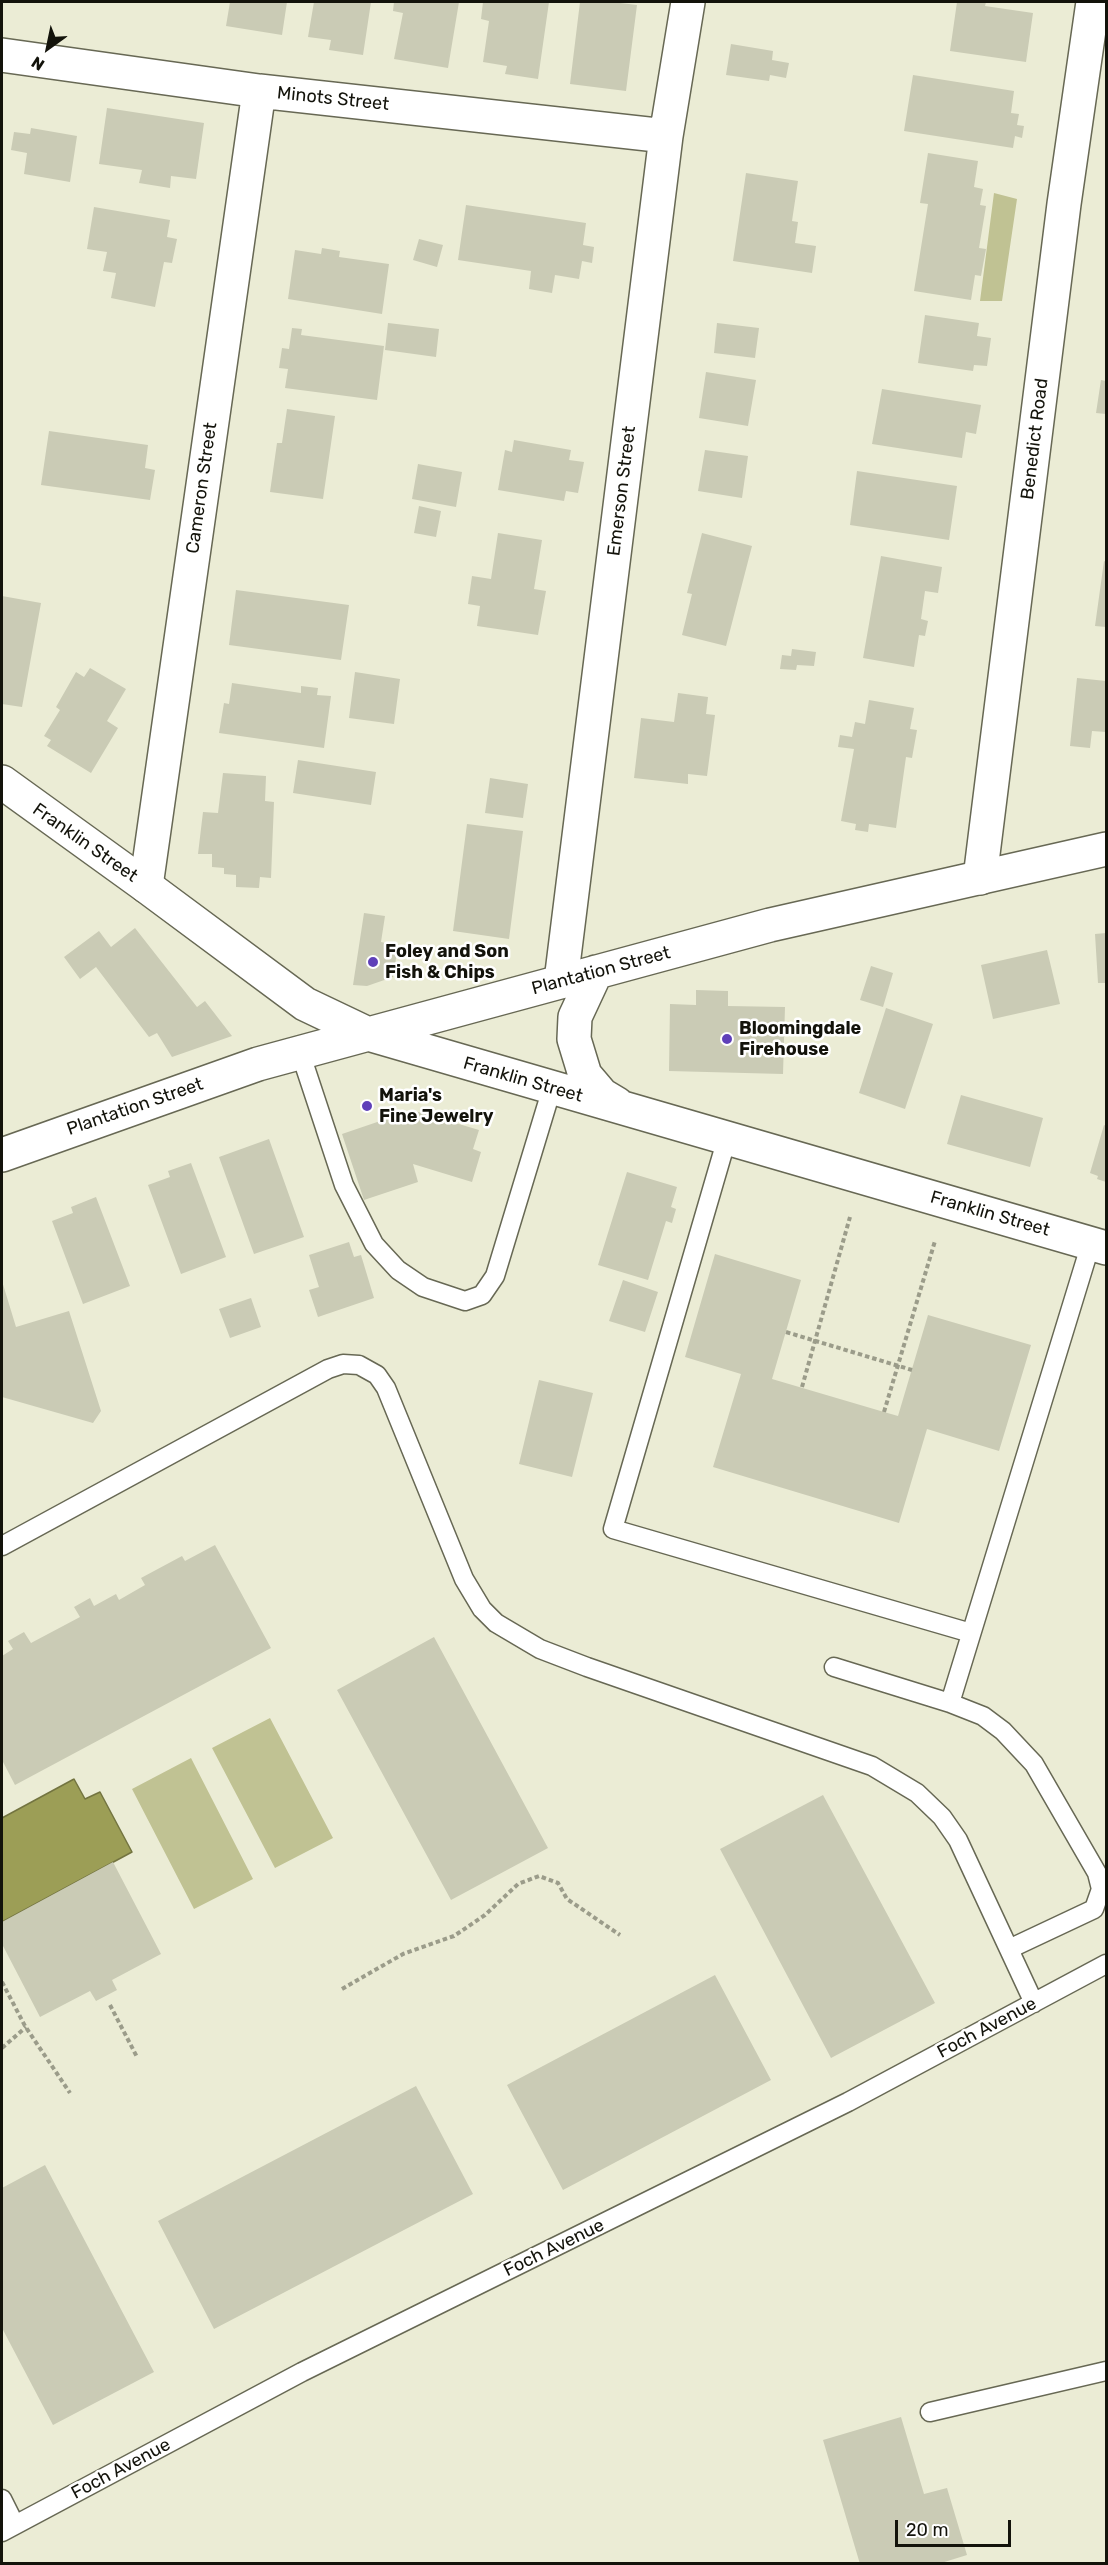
<!DOCTYPE html>
<style>
body{margin:0}
#map{position:relative;width:1108px;height:2565px;overflow:hidden;background:#ebecd5;font-family:Rubik,sans-serif}
canvas{display:block}
.frame{position:absolute;inset:0;border:3px solid #13130b;pointer-events:none}
.north{position:absolute;left:18px;top:18px;width:60px;height:60px;-webkit-text-stroke:4px #fff;paint-order:stroke;rotate:213deg;font-size:16px;font-weight:700;line-height:24px;text-align:center;color:#13130b}
.north::after{content:'';display:block;margin:auto;width:21px;height:27px;background:#13130b;clip-path:polygon(50% 0,100% 100%,50% 72%,0 100%)}
.scale{position:absolute;left:895px;top:2520px;width:116px;height:27px;box-sizing:border-box;border:3px solid #13130b;border-top:0;padding-left:8px;font-size:18px;line-height:21px;white-space:nowrap;color:#13130b;-webkit-text-stroke:4px #fff;paint-order:stroke}
</style>
<div id="map">
<canvas width="1108" height="2565"></canvas>
<div class="frame"></div>
<div class="north">N</div>
<div class="scale">20 m</div>
</div>
<script>
const ctx = document.querySelector('canvas').getContext('2d');
ctx.lineJoin = 'round';
function fill(path, color) { ctx.fillStyle = color; ctx.fill(path, 'evenodd'); }
const shape = rows => new Path2D(rows.map(r => 'M' + r).join(''));
function stroke(path, color, width, dash) { ctx.strokeStyle = color; ctx.lineWidth = width; ctx.lineCap = dash ? 'butt' : 'round'; ctx.setLineDash(dash || []); ctx.stroke(path); }
function drawText(font, color, halo, rows, align = 'center') {
  ctx.font = font + ' Rubik,sans-serif'; ctx.lineWidth = 5; ctx.setLineDash([]); ctx.textBaseline = 'middle'; ctx.strokeStyle = halo; ctx.fillStyle = color; for (const [text, x, y, turn = 0] of rows) {
    ctx.save(); ctx.translate(x, y); ctx.rotate((+turn || 0) * Math.PI / 180); ctx.textAlign = isNaN(turn) ? turn : align; if (halo) ctx.strokeText(text, 0, 0); ctx.fillText(text, 0, 0); ctx.restore();
  }
}
const green = shape([
 [994,193,1017,199,1002,301,980,301],
 [270,1718,333,1838,275,1868,212,1748],
 [191,1758,253,1879,194,1909,132,1789]
]);
const water = shape([
 [74,1779,85,1799,100,1792,132,1852,2,1922,2,1818,74,1779]
]);
const building = shape([
 [230,2,287,2,282,35,226,26],
 [314,2,371,2,363,55,329,50,331,40,308,37],
 [394,2,459,2,448,68,394,59,403,13,393,11],
 [483,2,549,2,538,79,505,74,507,66,483,62,489,21,481,19],
 [580,2,612,2,637,5,626,91,570,84],
 [957,2,986,2,985,6,1033,13,1026,62,950,51],
 [731,44,773,51,772,60,789,63,786,78,770,75,769,81,726,75],
 [913,75,1014,91,1011,113,1019,114,1017,125,1024,126,1022,138,1015,136,1013,148,904,131],
 [107,108,204,123,196,179,171,176,170,188,139,183,142,170,99,164],
 [31,128,77,136,70,182,24,174,27,153,11,150,14,132,30,134],
 [928,153,978,161,974,187,983,189,980,205,986,206,979,248,986,249,981,276,975,275,971,300,914,291,928,204,920,203],
 [746,173,798,181,792,221,798,222,795,243,816,246,812,273,733,261],
 [466,205,586,223,583,245,594,247,592,263,582,261,579,279,555,275,552,293,529,289,531,271,458,260],
 [94,207,170,220,167,237,177,239,172,263,164,262,155,307,111,298,116,273,103,271,107,252,87,249],
 [419,239,443,245,437,267,413,260],
 [322,248,340,251,339,257,389,264,382,314,288,299,295,250,321,254],
 [925,315,979,323,977,336,991,338,987,366,974,365,973,371,918,363],
 [388,323,439,329,436,357,385,350],
 [717,323,759,328,755,358,714,353],
 [292,328,302,329,301,335,384,346,377,400,285,388,288,369,279,368,282,348,289,349],
 [706,372,756,380,748,426,699,418],
 [1101,380,1106,381,1106,414,1096,413],
 [882,389,981,405,976,434,966,432,962,458,872,444],
 [287,409,335,416,323,499,270,492,277,443,282,443],
 [49,431,148,445,145,468,155,470,150,500,41,485],
 [514,440,571,450,569,460,584,462,578,493,566,491,564,501,498,490,505,450,512,452],
 [705,450,748,456,742,498,698,491],
 [418,464,462,472,456,507,412,499],
 [857,471,957,486,949,540,850,525],
 [419,506,441,511,436,537,414,533],
 [498,533,542,540,534,589,546,591,538,635,477,626,480,606,468,604,472,576,491,579],
 [702,533,752,546,726,646,682,635,692,594,687,593],
 [881,556,942,567,938,593,925,591,921,619,928,621,925,636,919,635,914,667,863,658],
 [1104,561,1106,562,1106,627,1095,626],
 [236,590,349,605,341,660,229,645],
 [2,596,41,603,22,707,2,704],
 [792,649,816,652,814,666,797,665,796,670,780,669,782,655,791,656],
 [90,668,126,689,107,721,118,728,91,773,47,746,51,740,44,736,60,710,56,707,76,672,84,677],
 [355,672,400,679,394,724,349,718],
 [1077,678,1106,681,1106,732,1092,731,1090,748,1070,746],
 [232,683,301,693,301,686,318,688,317,695,331,696,324,748,219,733,224,703,229,704],
 [678,693,708,697,706,714,715,715,707,776,688,774,688,784,634,778,641,718,674,722],
 [869,700,914,708,910,729,917,730,912,758,906,757,896,828,869,824,868,832,855,830,856,824,841,821,854,749,838,747,840,735,852,737,855,722,865,724],
 [298,760,376,772,371,805,293,793],
 [223,773,266,776,265,801,274,802,271,878,260,877,259,888,236,887,236,875,224,874,224,868,212,867,212,854,198,854,203,812,218,813],
 [490,778,528,784,523,818,485,813],
 [467,824,523,831,509,939,453,931],
 [364,913,385,916,381,942,398,946,393,977,367,986,353,985],
 [135,928,197,1007,205,1001,232,1036,172,1057,157,1033,149,1037,96,967,80,979,64,957,99,931,111,947],
 [1106,933,1106,983,1098,983,1095,934],
 [1047,950,1060,1004,993,1019,981,965],
 [871,966,893,973,883,1007,860,1000],
 [696,990,728,991,728,1006,785,1007,783,1074,669,1071,670,1004,696,1005],
 [886,1008,933,1024,905,1109,859,1093],
 [961,1095,1043,1118,1030,1167,947,1144],
 [415,1111,479,1130,473,1149,481,1152,472,1182,413,1164,418,1182,364,1200,342,1134,389,1118,407,1122],
 [1104,1125,1106,1126,1106,1182,1097,1179,1098,1176,1090,1173],
 [269,1139,304,1237,254,1254,219,1157],
 [191,1163,226,1257,181,1274,148,1185,170,1177,168,1171],
 [627,1172,677,1187,671,1207,676,1209,672,1223,666,1221,648,1280,598,1265],
 [96,1197,130,1286,83,1304,52,1221,73,1213,71,1207],
 [349,1242,354,1257,361,1255,374,1298,318,1317,309,1290,319,1287,309,1255],
 [715,1254,801,1280,772,1379,884,1412,898,1416,928,1315,1031,1345,999,1451,927,1429,899,1523,713,1467,741,1374,685,1357],
 [623,1280,658,1292,645,1332,609,1321],
 [2,1281,16,1327,69,1311,101,1411,93,1423,2,1397],
 [251,1298,261,1327,230,1338,219,1309],
 [539,1380,593,1393,572,1477,519,1464],
 [215,1545,271,1648,15,1785,2,1760,2,1656,13,1649,8,1641,24,1632,31,1643,80,1617,74,1607,90,1598,94,1606,116,1594,119,1600,145,1585,141,1578,182,1556,185,1561],
 [434,1637,548,1848,451,1900,337,1690],
 [823,1795,935,2003,831,2058,720,1849],
 [113,1862,161,1954,112,1980,117,1990,96,2001,90,1991,40,2017,2,1944,2,1922],
 [715,1975,771,2080,563,2190,507,2085],
 [416,2086,473,2194,214,2329,158,2221],
 [45,2165,154,2372,53,2425,2,2328,2,2188],
 [901,2417,924,2494,947,2488,967,2555,938,2564,860,2564,823,2440]
]);
const path = shape([
 [786,1332,912,1370],
 [802,1387,850,1217],
 [884,1412,935,1241],
 [2,1982,25,2026,70,2093],
 [342,1989,403,1954,454,1936,485,1915,518,1884,539,1876,558,1883,567,1899,620,1935],
 [110,2005,137,2057],
 [2,2048,26,2027]
]);
const lane = shape([
 [300,1052,344,1185,374,1244,398,1270,423,1287,465,1301,482,1295,495,1276,552,1088],
 [727,1138,613,1529,971,1633],
 [2,1546,328,1369,343,1364,359,1365,377,1375,386,1388,464,1579,482,1609,496,1623,540,1649,587,1667,872,1766,917,1793,942,1817,958,1840,1034,2003],
 [834,1667,950,1703,1091,1243],
 [950,1703,983,1716,1003,1731,1034,1764,1097,1873,1101,1889,1094,1909,1009,1949],
 [930,2412,1106,2371],
 [2,2499,15,2525],
 [2,2532,302,2372,848,2102,1106,1964]
]);
const street = shape([
 [2,55,259,91,666,136],
 [980,878,1064,204,1093,2],
 [146,886,259,91],
 [561,981,666,136,688,2]
]);
const secondary = shape([
 [2,782,146,886,305,1004,368,1034,1106,1248],
 [596,972,575,1017,574,1039,585,1075,602,1095,617,1104],
 [2,1155,258,1064,770,925,1106,849]
]);
const markers = [
 [373,962,6,"#5f40b9"],
 [727,1039,6,"#5f40b9"],
 [367,1106,6,"#5f40b9"]
];
const streetNames = [
 ["Minots Street",333,99,6],
 ["Benedict Road",1035,439,-83],
 ["Cameron Street",202,488,-82],
 ["Emerson Street",622,491,-83],
 ["Franklin Street",85,843,35],
 ["Plantation Street",601,971,-15],
 ["Franklin Street",523,1080,16],
 ["Plantation Street",135,1107,-19],
 ["Franklin Street",990,1214,16],
 ["Foch Avenue",987,2028,-28],
 ["Foch Avenue",554,2248,-26],
 ["Foch Avenue",121,2469,-28]
];
const poiNames = [
 ["Foley and Son",385,952],
 ["Fish & Chips",385,973],
 ["Bloomingdale",739,1029],
 ["Firehouse",739,1050],
 ["Maria's",379,1096],
 ["Fine Jewelry",379,1117]
];
fill(green, '#c0c293');
fill(water, '#9c9e56');
stroke(water, '#737440', 1.5);
fill(building, '#cacbb5');
stroke(lane, '#676854', 21);
stroke(street, '#676854', 36);
stroke(secondary, '#676854', 36);
stroke(path, '#9b9c8a', 4, [4.5, 3]);
stroke(lane, '#fff', 18);
stroke(street, '#fff', 33);
stroke(secondary, '#fff', 33);
for (const [x, y, r, color] of markers) { const dot = new Path2D(); dot.arc(x, y, r, 0, 2 * Math.PI); ctx.fillStyle = color; ctx.fill(dot); stroke(dot, '#fff', 2); }
drawText('18px', '#13130b', '#fff', streetNames);
drawText('bold 18px', '#13130b', '#fff', poiNames, 'left');
</script>
